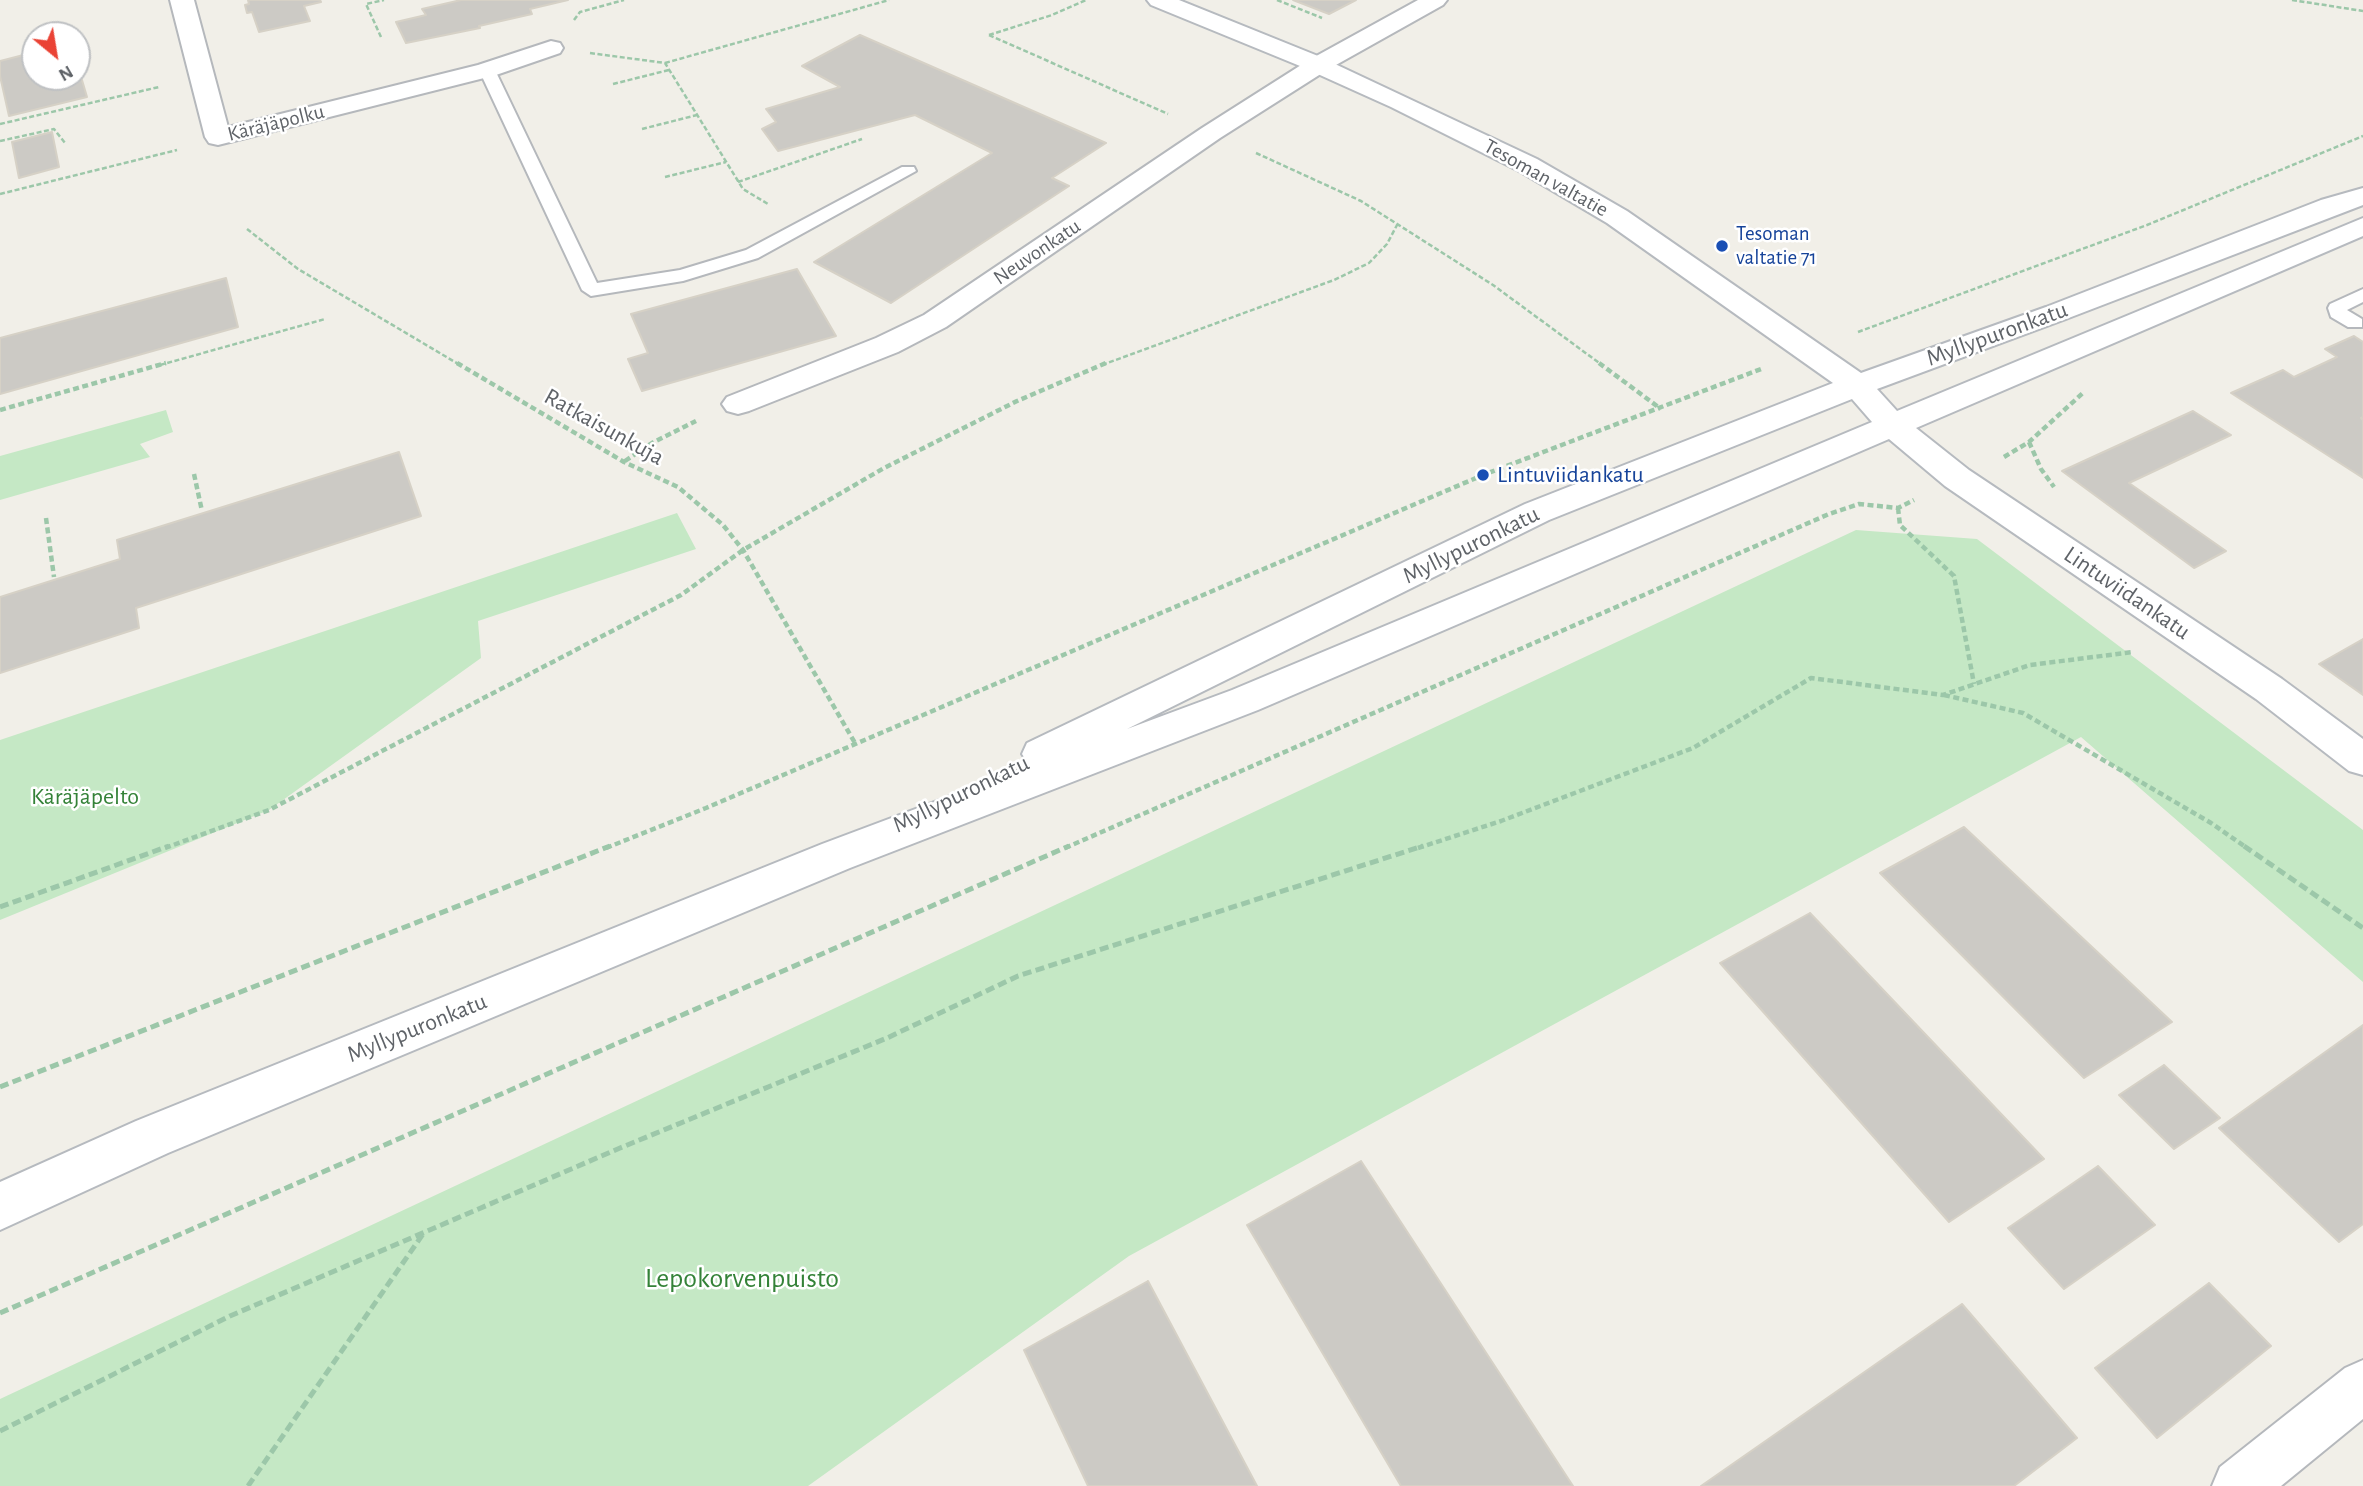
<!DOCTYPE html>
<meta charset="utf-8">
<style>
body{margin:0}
#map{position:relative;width:2363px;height:1486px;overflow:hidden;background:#f1efe8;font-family:"Alegreya Sans",sans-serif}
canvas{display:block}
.north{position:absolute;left:21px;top:21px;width:70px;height:70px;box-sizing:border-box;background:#fff;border:2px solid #bfc1c3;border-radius:50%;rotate:150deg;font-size:19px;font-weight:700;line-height:28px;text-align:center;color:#5f6368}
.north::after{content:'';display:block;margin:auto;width:24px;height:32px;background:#ea4335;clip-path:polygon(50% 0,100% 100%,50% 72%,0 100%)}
</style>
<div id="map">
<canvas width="2363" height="1486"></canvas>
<div class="north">N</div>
</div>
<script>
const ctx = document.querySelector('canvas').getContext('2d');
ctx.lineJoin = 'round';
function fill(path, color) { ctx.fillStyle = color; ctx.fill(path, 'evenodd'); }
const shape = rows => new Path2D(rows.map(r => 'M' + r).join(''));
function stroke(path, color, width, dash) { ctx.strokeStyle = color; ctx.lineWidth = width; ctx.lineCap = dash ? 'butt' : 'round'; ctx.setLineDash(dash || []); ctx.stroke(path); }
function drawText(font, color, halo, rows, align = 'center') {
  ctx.font = font + ' "Alegreya Sans",sans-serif'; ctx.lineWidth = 5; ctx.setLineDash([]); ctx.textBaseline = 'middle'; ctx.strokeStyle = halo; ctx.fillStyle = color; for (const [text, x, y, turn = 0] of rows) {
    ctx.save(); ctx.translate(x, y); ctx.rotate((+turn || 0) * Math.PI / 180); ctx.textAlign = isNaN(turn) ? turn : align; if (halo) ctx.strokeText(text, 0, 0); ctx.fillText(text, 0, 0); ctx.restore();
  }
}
const green = shape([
 [166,410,173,432,140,444,150,457,0,500,0,456],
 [677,513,696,549,478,621,481,658,269,810,0,920,0,740],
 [1856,530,1977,539,2363,830,2363,982,2081,737,1129,1256,808,1486,0,1486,0,1399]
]);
const building = shape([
 [248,0,320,0,321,2,304,6,310,21,259,32,252,12,247,13,245,5,249,4,248,0],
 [461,0,568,0,530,9,532,14,479,26,480,28,406,43,396,22,426,15,422,9,461,0],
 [1293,0,1356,0,1329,14,1293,0],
 [860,35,1106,143,1052,178,1069,186,891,303,814,262,992,153,915,115,778,151,762,129,776,122,766,109,840,87,802,66,860,35],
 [35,52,35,77,77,77,77,63,87,97,9,116,0,76,0,61,35,52],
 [52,132,59,167,19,178,12,142,52,132],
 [797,269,836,336,642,391,628,359,648,353,631,314,797,269],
 [226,278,238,327,0,394,0,338,226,278],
 [2354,336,2363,342,2363,417,2361,418,2363,420,2363,478,2231,393,2283,370,2294,377,2337,357,2325,349,2354,336],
 [2193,411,2231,435,2129,483,2226,551,2194,568,2062,471,2193,411],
 [399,452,421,516,136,608,139,628,0,673,0,597,120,559,117,540,399,452],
 [2363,639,2363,695,2319,664,2363,639],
 [1964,827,2172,1022,2084,1078,1880,873,1964,827],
 [1810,913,2044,1159,1949,1222,1720,963,1810,913],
 [2363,1025,2363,1224,2339,1242,2219,1128,2363,1025],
 [2164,1065,2220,1118,2174,1149,2119,1095,2164,1065],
 [1361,1161,1573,1486,1401,1486,1247,1225,1361,1161],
 [2098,1166,2155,1225,2064,1289,2008,1228,2098,1166],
 [1148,1281,1257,1486,1088,1486,1024,1350,1148,1281],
 [2209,1283,2271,1346,2157,1438,2095,1368,2209,1283],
 [1962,1304,2077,1438,2014,1486,1701,1486,1962,1304]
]);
const pathFar2 = shape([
 [1277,0,1322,18],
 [2292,0,2363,11],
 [574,20,580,12,624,0],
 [989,35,1168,114],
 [989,35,1052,15,1086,0],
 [381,37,366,4,384,0],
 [590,53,665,63,743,189,768,204],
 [665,63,889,0],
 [613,84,669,70],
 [0,124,159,87],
 [642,129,697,115],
 [0,141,54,129,65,143],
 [1256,153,1361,201,1493,285,1602,365],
 [665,177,726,162],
 [738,182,862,139],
 [0,194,177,150],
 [247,229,298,269,460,365],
 [1858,332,2147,225,2363,136],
 [160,365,325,319],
 [1102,365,1334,280,1369,263,1387,244,1397,225]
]);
const pathFar1 = shape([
 [457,363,624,462,678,487,723,525,743,550,855,743],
 [1599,363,1661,409],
 [0,410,166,363],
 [2029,442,2041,469,2054,487],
 [2004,457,2029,442,2084,392],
 [625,461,652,443,696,421],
 [194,474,202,511],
 [1898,508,1900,525,1954,576,1974,684],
 [46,518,54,577],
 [1944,695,2023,713,2211,823,2247,848],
 [165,848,269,810,681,595,743,550,884,468,1017,401,1106,363],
 [606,848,706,808,1483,475,1761,369],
 [1065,848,1829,514,1859,504,1898,508,1914,500],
 [1418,848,1501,821,1693,748,1811,678,1943,695,2030,665,2133,652]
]);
const path = shape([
 [2244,846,2363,928],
 [0,907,169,846],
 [0,1087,610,846],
 [0,1313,1069,846],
 [0,1431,230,1316,620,1148,887,1038,1018,976,1423,846],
 [248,1486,423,1234]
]);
const lane = shape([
 [487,65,495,70,597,283,680,270,746,250,902,167,914,167,916,171,758,258,683,281,591,296,582,290,479,70,487,65],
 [2363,289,2363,302,2347,310,2362,319,2362,327,2348,327,2331,317,2328,308,2330,304,2363,289]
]);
const street = shape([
 [170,0,194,0,228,127,478,65,551,41,560,43,563,48,560,53,496,75,218,145,209,143,205,137,170,0],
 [1418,0,1447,0,1443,5,1327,70,1220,138,946,327,898,352,749,411,738,414,727,411,722,404,727,397,876,338,924,315,1202,128,1309,60,1418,0],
 [2363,1360,2363,1419,2281,1486,2212,1486,2220,1467,2345,1368,2363,1360]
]);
const secondary = shape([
 [1147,0,1179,0,1318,56,1537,159,1627,211,1861,373,2046,307,2321,200,2363,188,2363,205,2066,319,1877,389,1897,411,2363,218,2363,236,1916,428,1969,470,2282,679,2363,739,2363,775,2349,771,2256,699,1945,486,1889,439,1258,710,850,868,168,1153,0,1230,0,1182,136,1121,822,844,1030,766,1022,754,1027,743,1525,504,1833,383,1607,223,1519,171,1391,107,1300,66,1151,5,1147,0],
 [1852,399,1872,422,1232,690,1127,729,1549,520,1852,399]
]);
const markers = [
 [1722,246,7,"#1a4fb4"],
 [1483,475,7,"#1a4fb4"]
];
const farStreetnames = [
 ["Käräjäpolku",276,123,-14],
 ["Tesoman valtatie",1546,178,29],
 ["Neuvonkatu",1037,252,-34]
];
const farTransitnames = [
 ["Tesoman",1736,234],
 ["valtatie 71",1736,258]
];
const streetNames = [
 ["Myllypuronkatu",1997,334,-20],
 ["Ratkaisunkuja",604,427,29],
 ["Myllypuronkatu",1471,545,-26],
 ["Lintuviidankatu",2127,593,34],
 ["Myllypuronkatu",961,794,-26],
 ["Myllypuronkatu",417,1028,-22]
];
const transitNames = [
 ["Lintuviidankatu",1497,475]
];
const parkNames = [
 ["Käräjäpelto",85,797]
];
const nearParknames = [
 ["Lepokorvenpuisto",742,1279]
];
fill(green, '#c5e8c5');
fill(building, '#cccac5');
stroke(building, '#d6d1c6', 2);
stroke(lane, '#b5b8bc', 4);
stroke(street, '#b5b8bc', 4);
stroke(secondary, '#b6babf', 4);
stroke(pathFar2, '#9cc7a9', 2.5, [5, 2.5]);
stroke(pathFar1, '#9cc7a9', 4.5, [6, 3.5]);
stroke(path, '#9cc7a9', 5, [9, 4.5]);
fill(lane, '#fff');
fill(street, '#fff');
fill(secondary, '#fff');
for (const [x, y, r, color] of markers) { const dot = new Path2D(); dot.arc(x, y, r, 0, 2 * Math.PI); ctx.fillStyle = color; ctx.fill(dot); stroke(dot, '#fff', 2.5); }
drawText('21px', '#5f6368', '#fff', farStreetnames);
drawText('21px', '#164399', '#fff', farTransitnames, 'left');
drawText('24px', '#5f6368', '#fff', streetNames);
drawText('24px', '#164399', '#fff', transitNames, 'left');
drawText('24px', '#348238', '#fff', parkNames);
drawText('28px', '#348238', '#fff', nearParknames);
</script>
